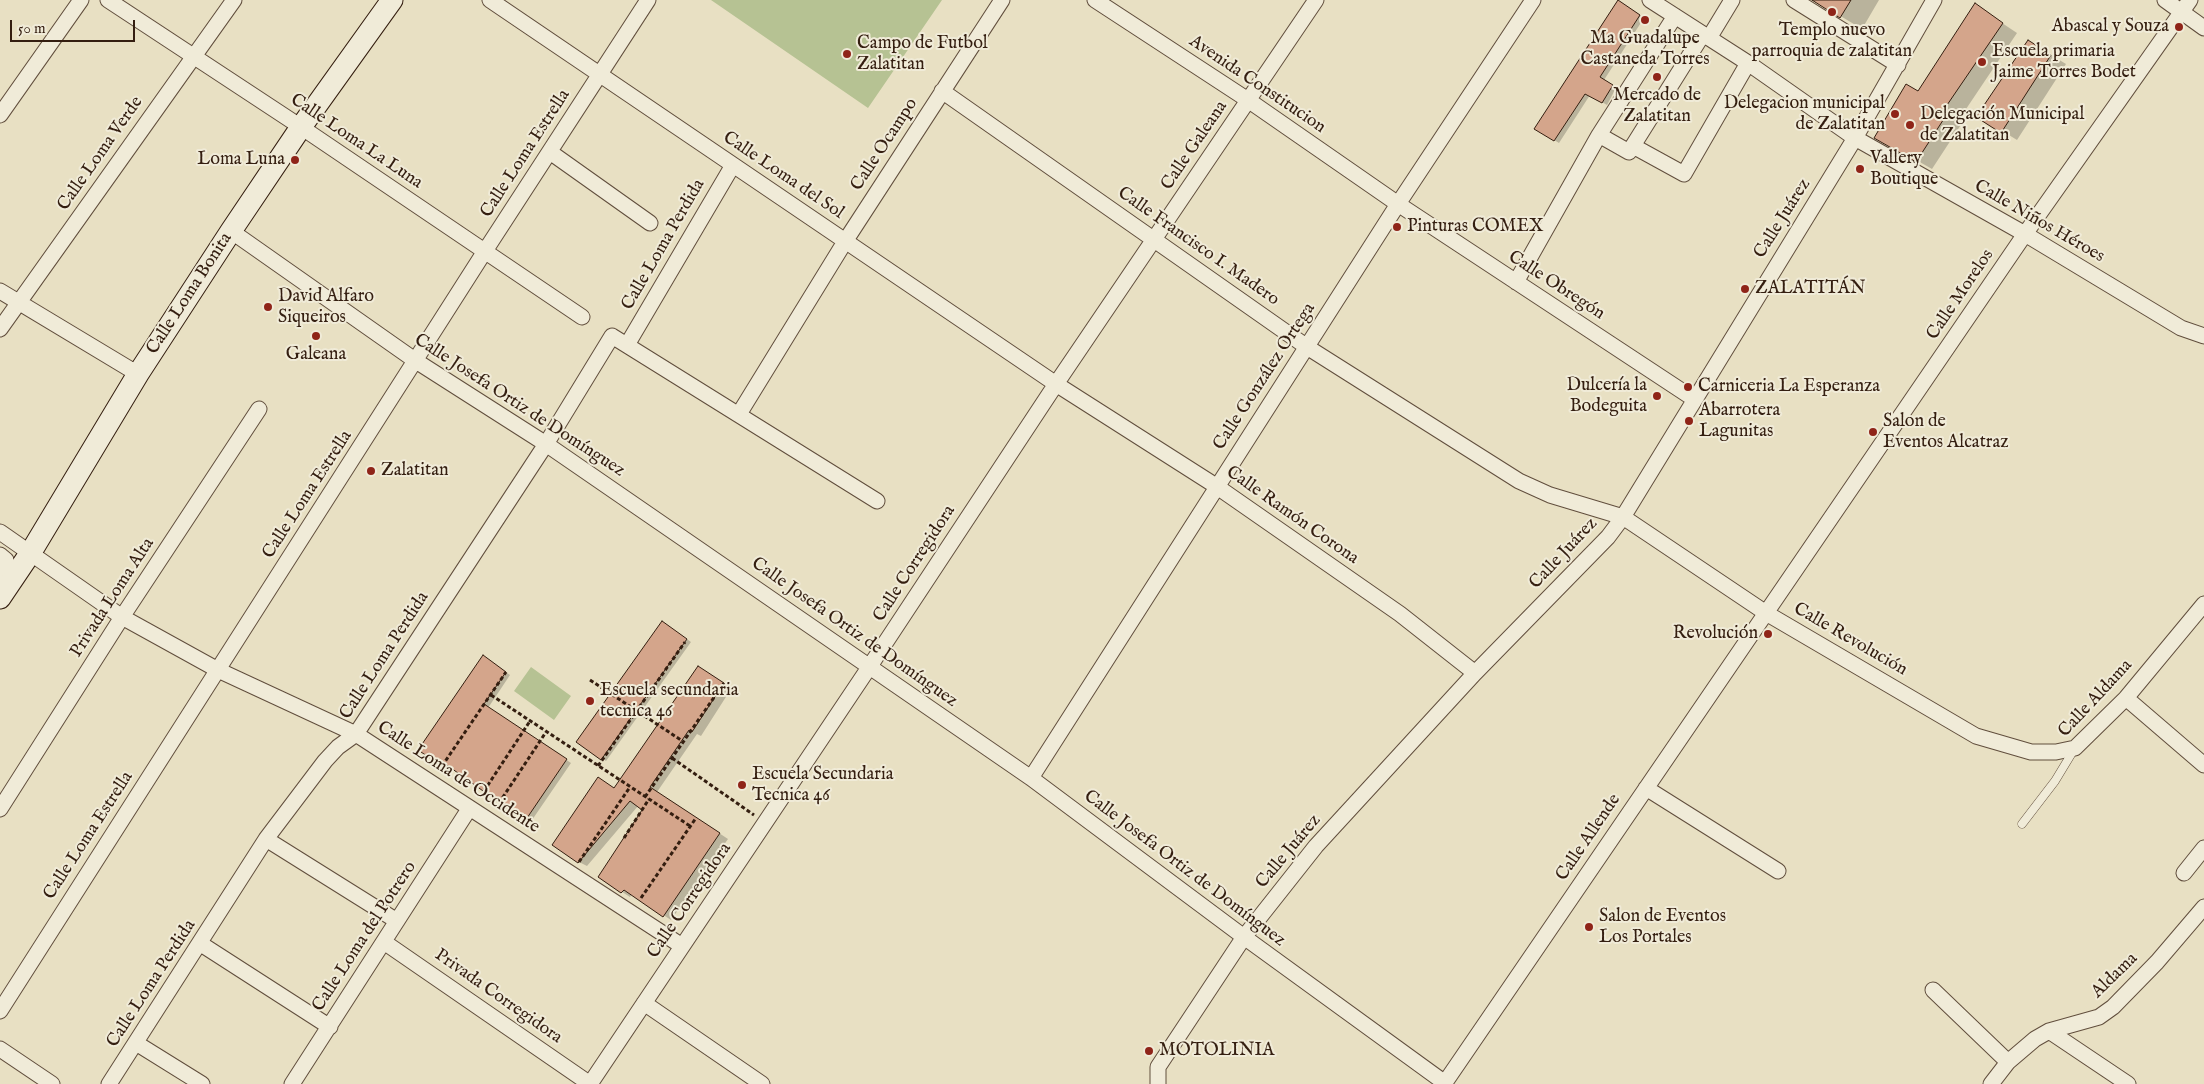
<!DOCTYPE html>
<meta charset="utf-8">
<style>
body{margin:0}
#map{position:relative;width:2204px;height:1084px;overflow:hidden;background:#e8e0c3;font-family:"IM FELL English",serif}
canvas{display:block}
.scale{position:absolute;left:10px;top:20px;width:125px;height:22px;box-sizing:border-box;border:2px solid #341e10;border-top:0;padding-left:6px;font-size:15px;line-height:18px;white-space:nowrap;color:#341e10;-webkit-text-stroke:4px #f0ebd8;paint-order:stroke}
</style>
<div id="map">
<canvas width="2204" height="1084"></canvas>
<div class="scale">50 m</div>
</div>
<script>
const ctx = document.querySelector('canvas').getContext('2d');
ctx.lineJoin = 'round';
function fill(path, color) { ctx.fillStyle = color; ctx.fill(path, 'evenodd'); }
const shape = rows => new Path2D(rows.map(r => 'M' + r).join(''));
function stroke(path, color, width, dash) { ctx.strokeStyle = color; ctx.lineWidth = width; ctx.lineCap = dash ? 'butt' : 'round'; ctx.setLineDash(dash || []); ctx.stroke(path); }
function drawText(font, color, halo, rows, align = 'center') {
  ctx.font = font + ' "IM FELL English",serif'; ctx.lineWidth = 4; ctx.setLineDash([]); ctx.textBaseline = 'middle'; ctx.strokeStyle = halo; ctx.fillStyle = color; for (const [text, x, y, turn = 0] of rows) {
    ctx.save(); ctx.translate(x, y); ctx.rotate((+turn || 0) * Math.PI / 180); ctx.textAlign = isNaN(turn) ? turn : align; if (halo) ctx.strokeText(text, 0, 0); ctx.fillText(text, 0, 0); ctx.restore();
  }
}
const green = shape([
 [711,0,942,0,868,108],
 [531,667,571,696,554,720,514,691]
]);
const shadow = shape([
 [1814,0,1879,0,1862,29],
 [1622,4,1644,18,1604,80,1616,88,1607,105,1590,95,1559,143,1536,129],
 [1975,5,2017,33,1960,118,1964,120,1932,169,1876,137,1918,93],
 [2043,50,2066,64,2017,140,1978,116],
 [667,625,691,642,606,761,602,758],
 [487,659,510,675,488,708,571,763,530,823,449,765,447,767,442,765],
 [706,672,731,689,701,736,697,734,657,792,728,839,671,920,632,894,630,897,599,877,644,810,638,806,587,866,579,862,615,789]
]);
const building = shape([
 [1618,0,1640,15,1600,77,1613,85,1602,103,1585,94,1554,141,1534,129,1618,0],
 [1812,0,1851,0,1840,18,1812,0],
 [1975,3,2003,23,1945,108,1949,111,1916,162,1874,138,1906,84,1918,91,1975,3],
 [2028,40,2051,55,2001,133,1976,117,2028,40],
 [662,621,687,639,601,760,576,742,662,621],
 [483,655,506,672,484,704,567,759,525,821,444,763,442,766,418,750,483,655],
 [698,666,724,683,692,732,689,730,650,787,720,833,663,917,624,890,621,893,598,877,642,810,630,801,578,863,552,845,598,777,614,788,698,666]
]);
const path = shape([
 [590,680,684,742],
 [491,695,690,826],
 [672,758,754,815],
 [442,766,506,672],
 [598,766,685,642],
 [484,791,530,721],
 [645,797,724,683],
 [499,803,546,732],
 [624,838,649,799],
 [579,862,630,787],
 [641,898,696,818]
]);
const lane = shape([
 [2022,824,2055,781,2075,748]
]);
const street = shape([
 [108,0,301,127,582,317],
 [490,0,1056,384,1216,486,1400,614,1475,673],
 [1095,0,1248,100,1398,204,1694,399],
 [1650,0,1748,63,1855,138,2025,234,2181,328,2204,336],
 [1794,0,1898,65],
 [2165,0,2204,28],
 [1709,38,1732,0],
 [942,91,1307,347,1519,481,1550,495,1623,517,1766,613,1976,736,2031,752,2056,752,2075,748,2126,698,2204,604],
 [0,115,81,0],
 [1599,135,1629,152,1703,34],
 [1633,146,1684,174,1748,63],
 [550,152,650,223],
 [231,231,416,361,546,444,1031,778,1244,937,1445,1083],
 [1516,282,1599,135,1675,16],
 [0,291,138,374],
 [0,329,234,0],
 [627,345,733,165],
 [739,414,846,240,1002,0],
 [0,532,122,617,218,670,356,734,682,946],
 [0,555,6,560,6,564,0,576],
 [2126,698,2204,765],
 [1031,778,1398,204,1533,0],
 [1646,788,1778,871],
 [0,809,122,617,259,409],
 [266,839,397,921],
 [2184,873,2204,848],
 [384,942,590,1084],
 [201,944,330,1027],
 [1933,990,2008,1062],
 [644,1003,762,1084],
 [0,1011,485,251,648,0],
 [2049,1031,2128,1084],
 [136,1043,202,1084],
 [0,1049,52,1084],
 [109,1084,266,839,325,761,338,747,356,734,546,444,612,336,877,501],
 [292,1084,469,809],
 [590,1084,870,666,1056,384,1316,0],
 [1158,1084,1158,1067,1244,937,1316,846,1475,673,1608,537,1623,517,1855,138,1934,0],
 [1444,1084,2025,234,2190,0],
 [1991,1084,2008,1062,2035,1039,2049,1031,2099,1017,2113,1007,2157,962,2204,907]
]);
const secondary = shape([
 [0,598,31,552,138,374,231,231,301,127,392,0]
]);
const markers = [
 [1832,12,5,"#8f2418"],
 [1645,20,5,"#8f2418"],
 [2179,27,5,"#8f2418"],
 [847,54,5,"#8f2418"],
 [1982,62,5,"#8f2418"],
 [1657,77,5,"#8f2418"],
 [1895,114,5,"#8f2418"],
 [1910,125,5,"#8f2418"],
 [295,160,5,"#8f2418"],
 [1860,169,5,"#8f2418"],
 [1397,227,5,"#8f2418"],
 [1745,289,5,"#8f2418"],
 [268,307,5,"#8f2418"],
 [316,336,5,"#8f2418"],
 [1688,387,5,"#8f2418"],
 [1657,396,5,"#8f2418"],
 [1689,421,5,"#8f2418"],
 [1873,432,5,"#8f2418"],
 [371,471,5,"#8f2418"],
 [1768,634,5,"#8f2418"],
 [590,701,5,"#8f2418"],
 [742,785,5,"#8f2418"],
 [1589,927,5,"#8f2418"],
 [1149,1051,5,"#8f2418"]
];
const poiNames = [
 ["Abascal y Souza",2169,27,"right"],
 ["Templo nuevo",1832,31,"center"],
 ["parroquia de zalatitan",1832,52,"center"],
 ["Ma Guadalupe",1645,39,"center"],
 ["Castaneda Torres",1645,60,"center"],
 ["Campo de Futbol",857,44],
 ["Zalatitan",857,65],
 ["Escuela primaria",1992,52],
 ["Jaime Torres Bodet",1992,73],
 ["Mercado de",1657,96,"center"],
 ["Zalatitan",1657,117,"center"],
 ["Delegacion municipal",1885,104,"right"],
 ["de Zalatitan",1885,125,"right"],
 ["Delegación Municipal",1920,115],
 ["de Zalatitan",1920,136],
 ["Vallery",1870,159],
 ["Boutique",1870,180],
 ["Loma Luna",285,160,"right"],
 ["Pinturas COMEX",1407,227],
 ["ZALATITÁN",1755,289],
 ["David Alfaro",278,297],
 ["Siqueiros",278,318],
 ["Galeana",316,355,"center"],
 ["Dulcería la",1647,386,"right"],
 ["Bodeguita",1647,407,"right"],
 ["Carniceria La Esperanza",1698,387],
 ["Abarrotera",1699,411],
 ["Lagunitas",1699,432],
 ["Salon de",1883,422],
 ["Eventos Alcatraz",1883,443],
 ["Zalatitan",381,471],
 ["Revolución",1758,634,"right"],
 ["Escuela secundaria",600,691],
 ["tecnica 46",600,712],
 ["Escuela Secundaria",752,775],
 ["Tecnica 46",752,796],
 ["Salon de Eventos",1599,917],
 ["Los Portales",1599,938],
 ["MOTOLINIA",1159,1051]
];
const streetNames = [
 ["Avenida Constitucion",1257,85,34],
 ["Calle Loma La Luna",356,142,34],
 ["Calle Ocampo",885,145,-57],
 ["Calle Galeana",1195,146,-56],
 ["Calle Loma Verde",101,154,-55],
 ["Calle Loma Estrella",526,154,-57],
 ["Calle Loma del Sol",783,176,34],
 ["Calle Juárez",1783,219,-58],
 ["Calle Niños Héroes",2039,222,30],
 ["Calle Loma Perdida",664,245,-60],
 ["Calle Francisco I. Madero",1198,247,35],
 ["Calle Obregón",1556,286,33],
 ["Calle Loma Bonita",190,294,-57],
 ["Calle Morelos",1961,295,-56],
 ["Calle González Ortega",1265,377,-57],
 ["Calle Josefa Ortiz de Domínguez",519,406,33],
 ["Calle Loma Estrella",308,495,-57],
 ["Calle Ramón Corona",1292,516,35],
 ["Calle Juárez",1564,554,-47],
 ["Calle Corregidora",915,564,-57],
 ["Privada Loma Alta",113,598,-57],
 ["Calle Josefa Ortiz de Domínguez",854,633,35],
 ["Calle Revolución",1850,640,30],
 ["Calle Loma Perdida",385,656,-57],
 ["Calle Aldama",2096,699,-47],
 ["Calle Loma de Occidente",458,778,33],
 ["Calle Loma Estrella",89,836,-57],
 ["Calle Allende",1589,838,-56],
 ["Calle Juárez",1289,852,-50],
 ["Calle Josefa Ortiz de Domínguez",1184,869,37],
 ["Calle Corregidora",690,901,-56],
 ["Calle Loma del Potrero",365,937,-57],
 ["Aldama",2115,976,-44],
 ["Calle Loma Perdida",152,984,-57],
 ["Privada Corregidora",498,997,35]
];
fill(green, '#b6c293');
fill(shadow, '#0003');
fill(building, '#d4a58b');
stroke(building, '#341e10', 1);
stroke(lane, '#614e3d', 9);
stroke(street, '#614e3d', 17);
stroke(secondary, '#341e10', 23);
stroke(path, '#341e10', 3, [4, 2.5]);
stroke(lane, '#f0ebd8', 8);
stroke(street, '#f0ebd8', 15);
stroke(secondary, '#f0ebd8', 21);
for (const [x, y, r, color] of markers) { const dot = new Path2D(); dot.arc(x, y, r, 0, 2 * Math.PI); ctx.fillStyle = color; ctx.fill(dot); stroke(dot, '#f0ebd8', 2); }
drawText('18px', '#341e10', '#f0ebd8', poiNames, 'left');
drawText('18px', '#341e10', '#f0ebd8', streetNames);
</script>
